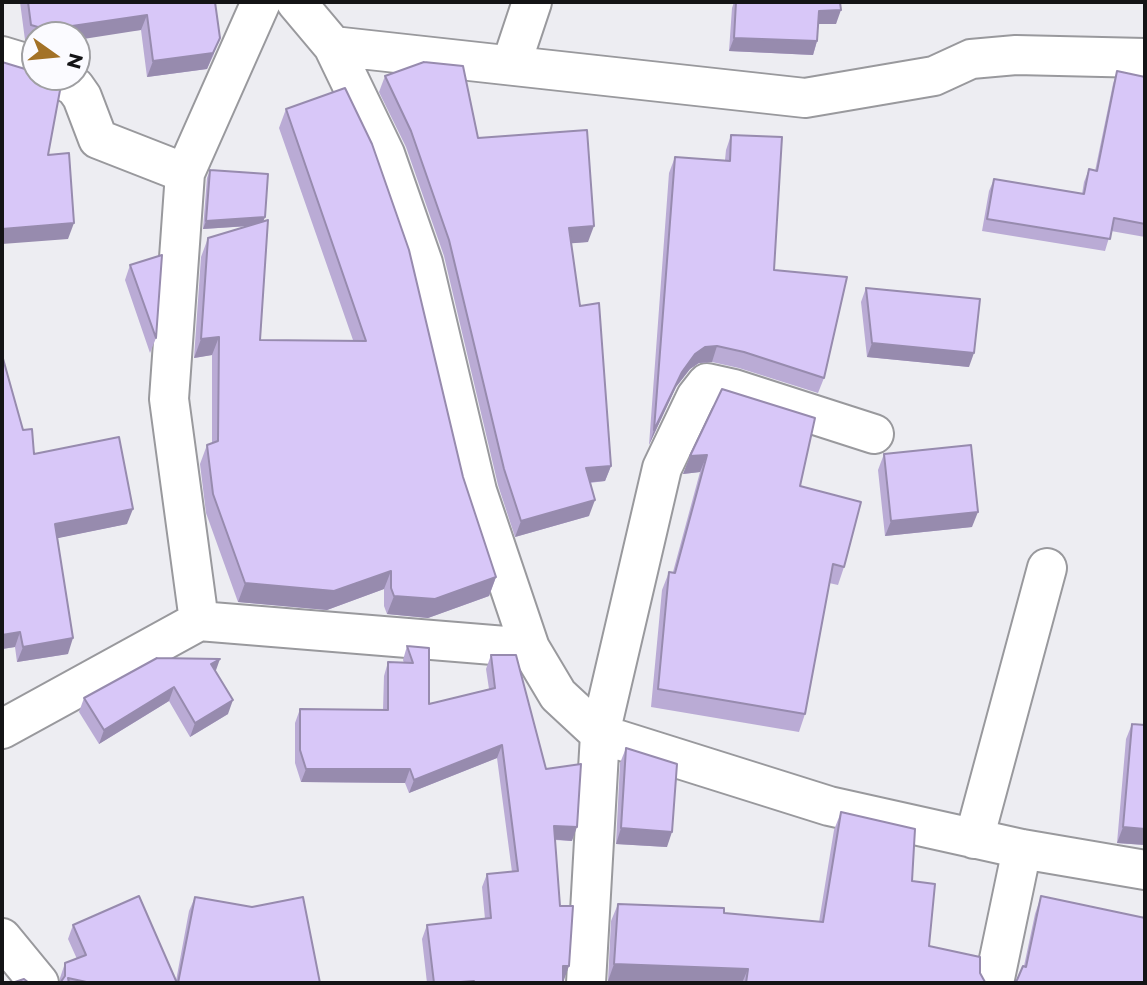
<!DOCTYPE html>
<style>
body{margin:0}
#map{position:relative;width:1147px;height:985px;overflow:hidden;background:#ededf2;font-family:Montserrat,sans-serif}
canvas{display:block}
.frame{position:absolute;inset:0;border:4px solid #141416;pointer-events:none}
.north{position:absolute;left:21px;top:21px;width:70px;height:70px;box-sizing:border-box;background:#fbfbff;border:2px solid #9f9fa2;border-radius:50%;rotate:105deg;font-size:19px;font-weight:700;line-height:28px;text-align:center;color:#141416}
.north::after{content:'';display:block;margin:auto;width:24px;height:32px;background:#a37227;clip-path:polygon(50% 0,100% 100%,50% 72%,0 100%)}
</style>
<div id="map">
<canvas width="1147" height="985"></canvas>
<div class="frame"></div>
<div class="north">N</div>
</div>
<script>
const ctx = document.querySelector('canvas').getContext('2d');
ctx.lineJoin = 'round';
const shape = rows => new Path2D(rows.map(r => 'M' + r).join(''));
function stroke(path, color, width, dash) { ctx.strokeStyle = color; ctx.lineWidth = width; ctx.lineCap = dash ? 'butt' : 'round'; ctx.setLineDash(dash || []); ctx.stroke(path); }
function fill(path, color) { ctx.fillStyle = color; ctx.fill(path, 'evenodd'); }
const street = shape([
 [261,2,185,173,169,399,199,621,530,648],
 [296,2,333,46,385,154,423,263,477,491,530,648,558,695,600,734,829,806,1022,849,1145,870],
 [333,46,805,98,934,76,971,59,1016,55,1145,58],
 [2,56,35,66],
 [511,65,532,2],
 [58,77,75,87,82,97,98,139,185,173],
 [2,729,199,621],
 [974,839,1047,568],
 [2,938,39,983],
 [586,983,600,734,662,468,696,397,707,383,734,389,874,434],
 [994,983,1022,849]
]);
const wall = shape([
 [20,2,215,2,214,54,207,69,147,77,141,30,77,35,35,35,35,43,25,40],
 [734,2,840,2,836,24,818,24,817,41,813,55,729,51,732,8],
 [1117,71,1145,77,1145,237,1111,231,1105,251,982,231,989,191,994,179,1082,194,1084,182,1089,169,1095,171,1113,84],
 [385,76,478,138,588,242,571,243,580,306,611,466,605,481,590,483,589,516,515,537,498,485,444,256,406,147,379,92],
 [286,109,463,477,496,577,489,596,428,618,387,614,384,606,384,589,327,610,238,602,206,513,200,464,207,445,212,444,212,355,194,358,201,257,208,238,250,226,203,229,207,178,210,170,265,217,263,221,260,340,353,340,279,128],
 [731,135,774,270,824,378,818,393,739,368,712,362,699,363,690,369,676,387,649,445,669,173,675,157,725,160,726,150],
 [130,265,156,338,150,353,125,280],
 [866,288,969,367,867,357,861,302],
 [2,355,23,430,34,454,127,524,57,538,68,654,17,662,15,647,2,649],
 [884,454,972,527,885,536,878,470],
 [690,456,800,486,844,567,838,585,829,583,805,714,799,732,651,707,662,590,669,572,673,572,700,472,683,474],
 [407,646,429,704,489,689,486,669,491,655,546,769,572,841,555,840,560,906,569,966,563,979,563,983,427,983,422,939,427,925,485,919,482,887,487,874,512,872,497,758,409,793,405,783,301,782,295,763,295,723,300,709,383,710,384,676,388,662,404,663,403,660],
 [215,671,228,714,190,737,169,701,99,744,79,712,84,698],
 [1132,724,1145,845,1117,843,1126,739],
 [626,748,667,847,616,844,620,763],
 [841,812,912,881,929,946,980,973,985,982,988,983,665,983,608,981,611,921,618,904,819,922,834,830],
 [1041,896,1145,918,1017,980,1024,966,1035,914],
 [195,897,320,983,60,983,60,978,65,963,77,959,68,939,73,925,176,981,189,911]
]);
const shadedWall = shape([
 [841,10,836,24,814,24,819,11],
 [147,15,141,30,77,40,77,35,68,35,72,26],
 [220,38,207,69,147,77,153,61],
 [734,38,817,41,813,55,729,51],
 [265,217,262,225,203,229,206,221],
 [74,223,68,239,2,244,2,229],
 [594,226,588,242,563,244,569,228],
 [219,337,212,355,194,358,201,339],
 [872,343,974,353,969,367,867,357],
 [717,346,712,362,699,363,690,369,676,387,649,445,654,430,682,372,695,354,705,347],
 [707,455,700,472,683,474,690,456],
 [611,466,605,481,581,483,586,468],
 [595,500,589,516,515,537,521,521],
 [133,509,127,524,49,540,55,524],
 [978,512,972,527,885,536,891,521],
 [391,571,384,589,327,610,238,602,245,583],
 [496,577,489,596,428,618,387,614,394,596],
 [20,632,15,647,2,649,2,635],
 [73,638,68,654,17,662,23,647],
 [220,659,215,673,211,664],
 [174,687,169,701,99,744,104,730],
 [233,700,228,714,190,737,195,723],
 [502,745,497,758,409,793,414,780],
 [306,769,410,769,405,783,301,782],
 [554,826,577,827,572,841,549,839],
 [1123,827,1145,829,1145,845,1117,843],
 [621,828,672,832,667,847,616,844],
 [614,964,748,969,742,983,665,983,608,981],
 [563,966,569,966,564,980,559,979],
 [474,981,473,983,448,983]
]);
const building = shape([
 [28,2,215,2,220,38,213,53,153,61,147,15,72,26,70,35,56,35,48,30,31,25,28,2],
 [736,2,840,2,841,10,819,11,817,41,734,38,736,2],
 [2,62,35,72,35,77,51,77,61,85,48,155,69,153,74,223,2,229,2,62],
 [424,62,463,66,478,138,587,130,594,226,569,228,580,306,599,303,611,466,586,468,595,500,521,521,504,469,449,240,411,131,385,76,424,62],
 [1117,71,1145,77,1145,224,1114,218,1110,239,987,219,994,179,1084,194,1089,169,1097,171,1117,71],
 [345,88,372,144,409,250,463,477,496,577,435,599,394,596,391,588,391,571,334,591,245,583,213,494,207,445,218,441,219,337,201,339,208,238,268,220,260,340,366,341,286,109,345,88],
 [731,135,782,137,774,270,847,277,824,378,744,352,717,346,705,347,695,354,682,372,654,430,675,157,730,161,731,135],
 [210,170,268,174,265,217,206,221,210,170],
 [162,255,156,338,130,265,162,255],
 [866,288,980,299,974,353,872,343,866,288],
 [2,355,23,430,32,429,34,454,119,437,133,509,55,524,73,638,23,647,20,632,2,635,2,536,3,536,2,355],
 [722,389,815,418,800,486,861,502,844,567,833,564,805,714,658,689,669,572,675,573,707,455,690,456,722,389],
 [971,445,978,512,891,521,884,454,971,445],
 [407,646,429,648,429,704,495,688,491,655,516,655,546,769,581,764,577,827,554,826,560,906,573,906,569,966,563,966,563,983,474,983,474,981,448,983,434,983,427,925,491,918,487,874,518,871,502,745,414,780,410,769,306,769,300,750,300,709,388,710,388,662,413,663,407,646],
 [157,658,220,659,211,664,233,700,195,723,174,687,104,730,84,698,157,658],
 [1132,724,1145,725,1145,829,1123,827,1132,724],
 [626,748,677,764,672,832,621,828,626,748],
 [841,812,915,829,912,881,935,884,929,946,980,957,980,973,985,982,988,983,746,983,748,969,614,964,618,904,724,908,724,913,823,922,841,812],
 [139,896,177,983,91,983,68,978,69,983,60,983,65,976,65,963,86,955,73,925,139,896],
 [1041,896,1145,918,1145,983,1012,983,1017,980,1023,966,1026,967,1041,896],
 [195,897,252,907,303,897,320,983,178,983,195,897],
 [24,979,29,983,12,983,24,979]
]);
stroke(street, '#99999d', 42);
stroke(street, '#fff', 38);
fill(wall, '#baabd5');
fill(shadedWall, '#978bae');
fill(building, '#d8c7f8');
stroke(building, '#978bae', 2);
</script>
